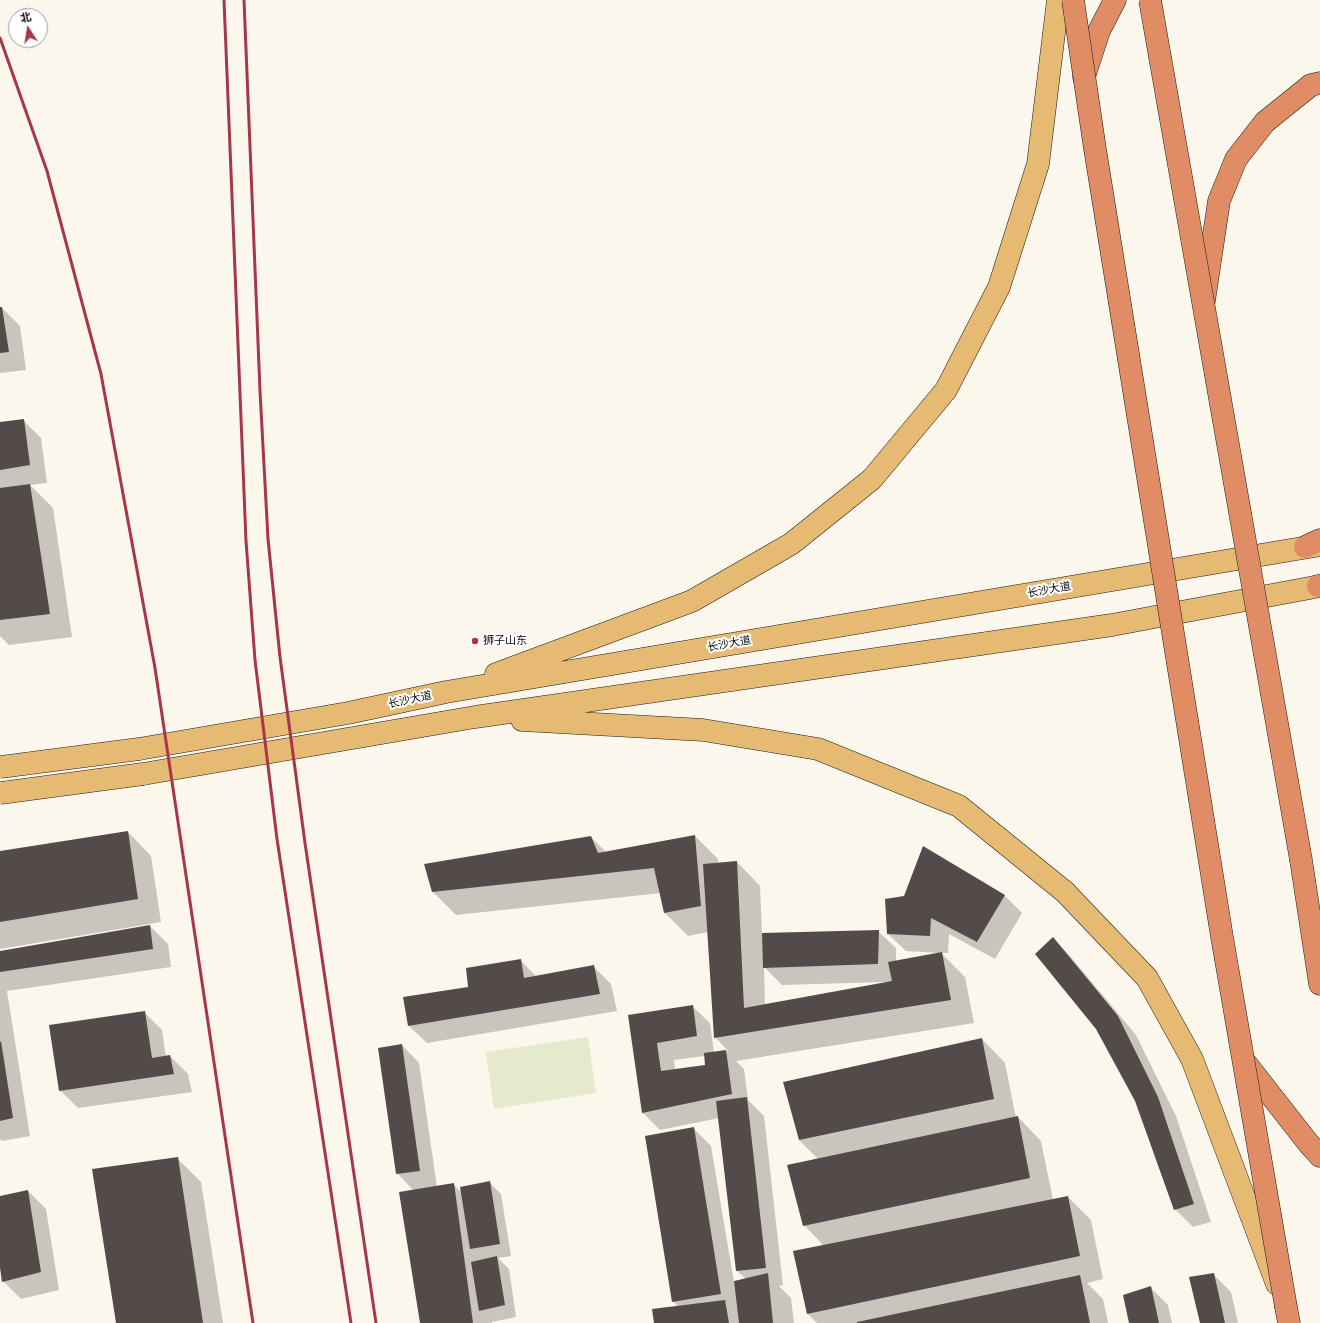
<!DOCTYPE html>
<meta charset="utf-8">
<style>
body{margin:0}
#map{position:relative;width:1320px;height:1323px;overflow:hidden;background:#fcf7ec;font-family:"PT Serif","Noto Sans SC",serif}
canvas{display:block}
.north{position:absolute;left:8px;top:8px;width:40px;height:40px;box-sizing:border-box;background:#fff;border:1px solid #9d9d9d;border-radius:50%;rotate:348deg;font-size:11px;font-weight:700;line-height:16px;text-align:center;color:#0b0b0b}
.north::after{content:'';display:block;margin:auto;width:14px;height:18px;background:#a7364b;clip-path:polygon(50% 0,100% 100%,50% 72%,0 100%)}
</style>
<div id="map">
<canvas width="1320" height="1323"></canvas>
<div class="north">北</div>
</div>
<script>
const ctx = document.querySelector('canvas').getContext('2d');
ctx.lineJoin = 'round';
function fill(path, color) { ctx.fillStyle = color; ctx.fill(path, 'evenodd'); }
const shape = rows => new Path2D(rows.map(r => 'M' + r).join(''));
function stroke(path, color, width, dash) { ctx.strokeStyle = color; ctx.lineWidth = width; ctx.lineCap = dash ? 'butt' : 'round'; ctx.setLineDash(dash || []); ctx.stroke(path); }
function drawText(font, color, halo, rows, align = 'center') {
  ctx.font = font + ' "PT Serif","Noto Sans SC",serif'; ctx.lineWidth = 4; ctx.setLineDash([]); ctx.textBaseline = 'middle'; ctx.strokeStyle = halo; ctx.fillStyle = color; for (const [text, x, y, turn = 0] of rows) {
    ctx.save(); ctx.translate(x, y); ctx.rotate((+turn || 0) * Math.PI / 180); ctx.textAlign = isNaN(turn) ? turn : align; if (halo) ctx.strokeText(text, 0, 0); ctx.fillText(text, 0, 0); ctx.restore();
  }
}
const pitch = shape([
 [588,1037,596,1093,494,1109,486,1052]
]);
const shadow = shape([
 [0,308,2,308,20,326,26,370,0,373],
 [23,420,41,438,47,483,30,485,53,508,72,637,9,645,0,636,0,423],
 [128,832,151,856,161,922,0,949,0,852],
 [695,836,718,859,718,864,737,862,760,886,762,934,878,931,896,948,896,962,939,953,906,951,888,934,886,900,1004,895,1022,913,995,959,949,934,948,953,941,953,965,977,974,1023,736,1061,744,1069,748,1100,764,1116,783,1285,779,1286,791,1298,794,1323,655,1323,678,1307,673,1301,693,1128,711,1146,734,1282,746,1279,737,1271,719,1118,660,1130,642,1112,629,1016,692,1006,710,1023,714,1053,728,1051,715,1037,708,932,688,936,665,913,661,893,456,915,433,892,591,837,606,852],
 [764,967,782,985,885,982,885,983,765,1005],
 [705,1056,706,1066,675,1070,674,1060],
 [150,926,168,944,171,967,7,991,30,1136,2,1141,0,1139,0,952],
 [1053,938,1070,956,1136,1035,1176,1116,1211,1222,1193,1227,1175,1209,1136,1100],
 [520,960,537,977,593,966,611,984,617,1011,427,1043,409,1026,470,988],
 [144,1012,162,1030,166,1057,170,1056,188,1074,192,1092,78,1108,60,1090],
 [982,1039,1005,1063,1016,1118,1018,1117,1041,1141,1053,1200,1068,1197,1091,1220,1103,1279,1087,1283,1103,1299,1108,1323,817,1323,808,1314,824,1246,804,1225,819,1160,799,1140],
 [402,1045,419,1063,437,1187,453,1184,461,1192,489,1182,501,1194,511,1256,498,1258,509,1269,516,1317,492,1322,492,1323,421,1323,414,1191,397,1173],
 [177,1158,201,1182,223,1323,117,1323],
 [28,1191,46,1209,59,1290,21,1299,3,1281,0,1262,0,1197],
 [1213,1274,1231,1292,1238,1323,1201,1323],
 [1150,1287,1168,1305,1172,1323,1130,1323]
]);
const building = shape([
 [0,307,2,307,9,352,0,353],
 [24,419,30,465,0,470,0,422],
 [30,484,50,614,0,620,0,488],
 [128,831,138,899,0,922,0,851],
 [695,835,701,906,664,913,654,868,432,892,424,864,591,836,598,853],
 [923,846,1005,895,977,942,931,918,930,936,887,934,885,899,904,896],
 [737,861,744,1008,892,981,888,962,942,952,951,1000,714,1038,703,864],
 [150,925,153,949,0,972,0,951],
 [879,930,878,964,763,968,762,933],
 [1053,937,1118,1016,1158,1097,1194,1204,1174,1210,1135,1101,1096,1029,1035,954],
 [521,959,524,978,594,965,600,994,408,1026,403,997,468,987,466,968],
 [693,1005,697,1036,657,1043,661,1071,705,1065,704,1053,726,1050,732,1094,642,1113,628,1015],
 [145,1011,152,1058,170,1055,174,1074,59,1091,49,1025],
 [982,1038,994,1099,799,1140,783,1082],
 [1,1041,13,1118,0,1121,0,1042],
 [402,1044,420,1171,396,1174,378,1048],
 [747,1097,766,1268,736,1271,716,1101],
 [1018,1116,1030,1178,803,1226,787,1165],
 [694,1127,721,1294,672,1302,645,1136],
 [178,1157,203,1323,116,1323,92,1169],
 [490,1181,500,1244,470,1249,460,1187],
 [454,1183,473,1323,420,1323,399,1192],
 [28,1190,41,1272,2,1282,0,1268,0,1196],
 [1068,1196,1080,1256,807,1314,793,1251],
 [497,1256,505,1305,479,1311,471,1262],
 [768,1273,773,1323,739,1323,734,1281],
 [1214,1273,1225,1323,1200,1323,1189,1277],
 [1080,1275,1090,1323,857,1323,857,1322],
 [1151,1286,1159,1323,1129,1323,1123,1295],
 [725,1300,729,1323,654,1323,652,1309]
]);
const primary = shape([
 [496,674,692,601,791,544,872,479,946,390,999,287,1038,164,1058,0],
 [522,720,703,730,818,749,959,806,1065,892,1147,978,1192,1059,1277,1284],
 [139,749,348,713,446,692,1320,545],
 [143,774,475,717,1112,625,1320,586]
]);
const highway = shape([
 [1084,77,1099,31,1115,0],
 [1204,301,1219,201,1236,159,1265,122,1311,85,1320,83],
 [1305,547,1320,540],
 [1318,586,1320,586],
 [1301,860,1320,984],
 [1244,1061,1309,1144,1320,1156],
 [1286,1307,1289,1323]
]);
const rail = shape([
 [224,0,246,541,255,660,277,839,351,1323],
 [244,0,260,391,268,539,280,657,305,843,376,1323],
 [0,38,47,171,101,374,155,668,253,1323]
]);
const primaryBridge = shape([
 [0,767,139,749],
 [0,793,143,774]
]);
const highwayBridge = shape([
 [1073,0,1095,149,1222,937,1286,1307],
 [1150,0,1301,860]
]);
const markers = [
 [475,641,4,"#a7364b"]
];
const streetNames = [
 ["长沙大道",1049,590,-10],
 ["长沙大道",729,644,-10],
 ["长沙大道",410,700,-12]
];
const poiNames = [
 ["狮子山东",483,641]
];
fill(pitch, '#e4eacb');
fill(shadow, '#0003');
fill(building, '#524b49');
stroke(primary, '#1c1c1c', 23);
stroke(highway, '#1c1c1c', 23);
stroke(primary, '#e6ba72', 22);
stroke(highway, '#e08d66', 22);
stroke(rail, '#a7364b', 3);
stroke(primaryBridge, '#1c1c1c', 23, []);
stroke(highwayBridge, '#1c1c1c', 23, []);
stroke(primaryBridge, '#e6ba72', 22);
stroke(highwayBridge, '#e08d66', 22);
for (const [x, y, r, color] of markers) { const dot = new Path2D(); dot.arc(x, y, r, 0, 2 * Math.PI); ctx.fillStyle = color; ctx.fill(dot); stroke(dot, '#fff', 1.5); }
drawText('11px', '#0b0b0b', '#fff', streetNames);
drawText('11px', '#0b0b0b', '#fff', poiNames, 'left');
</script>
